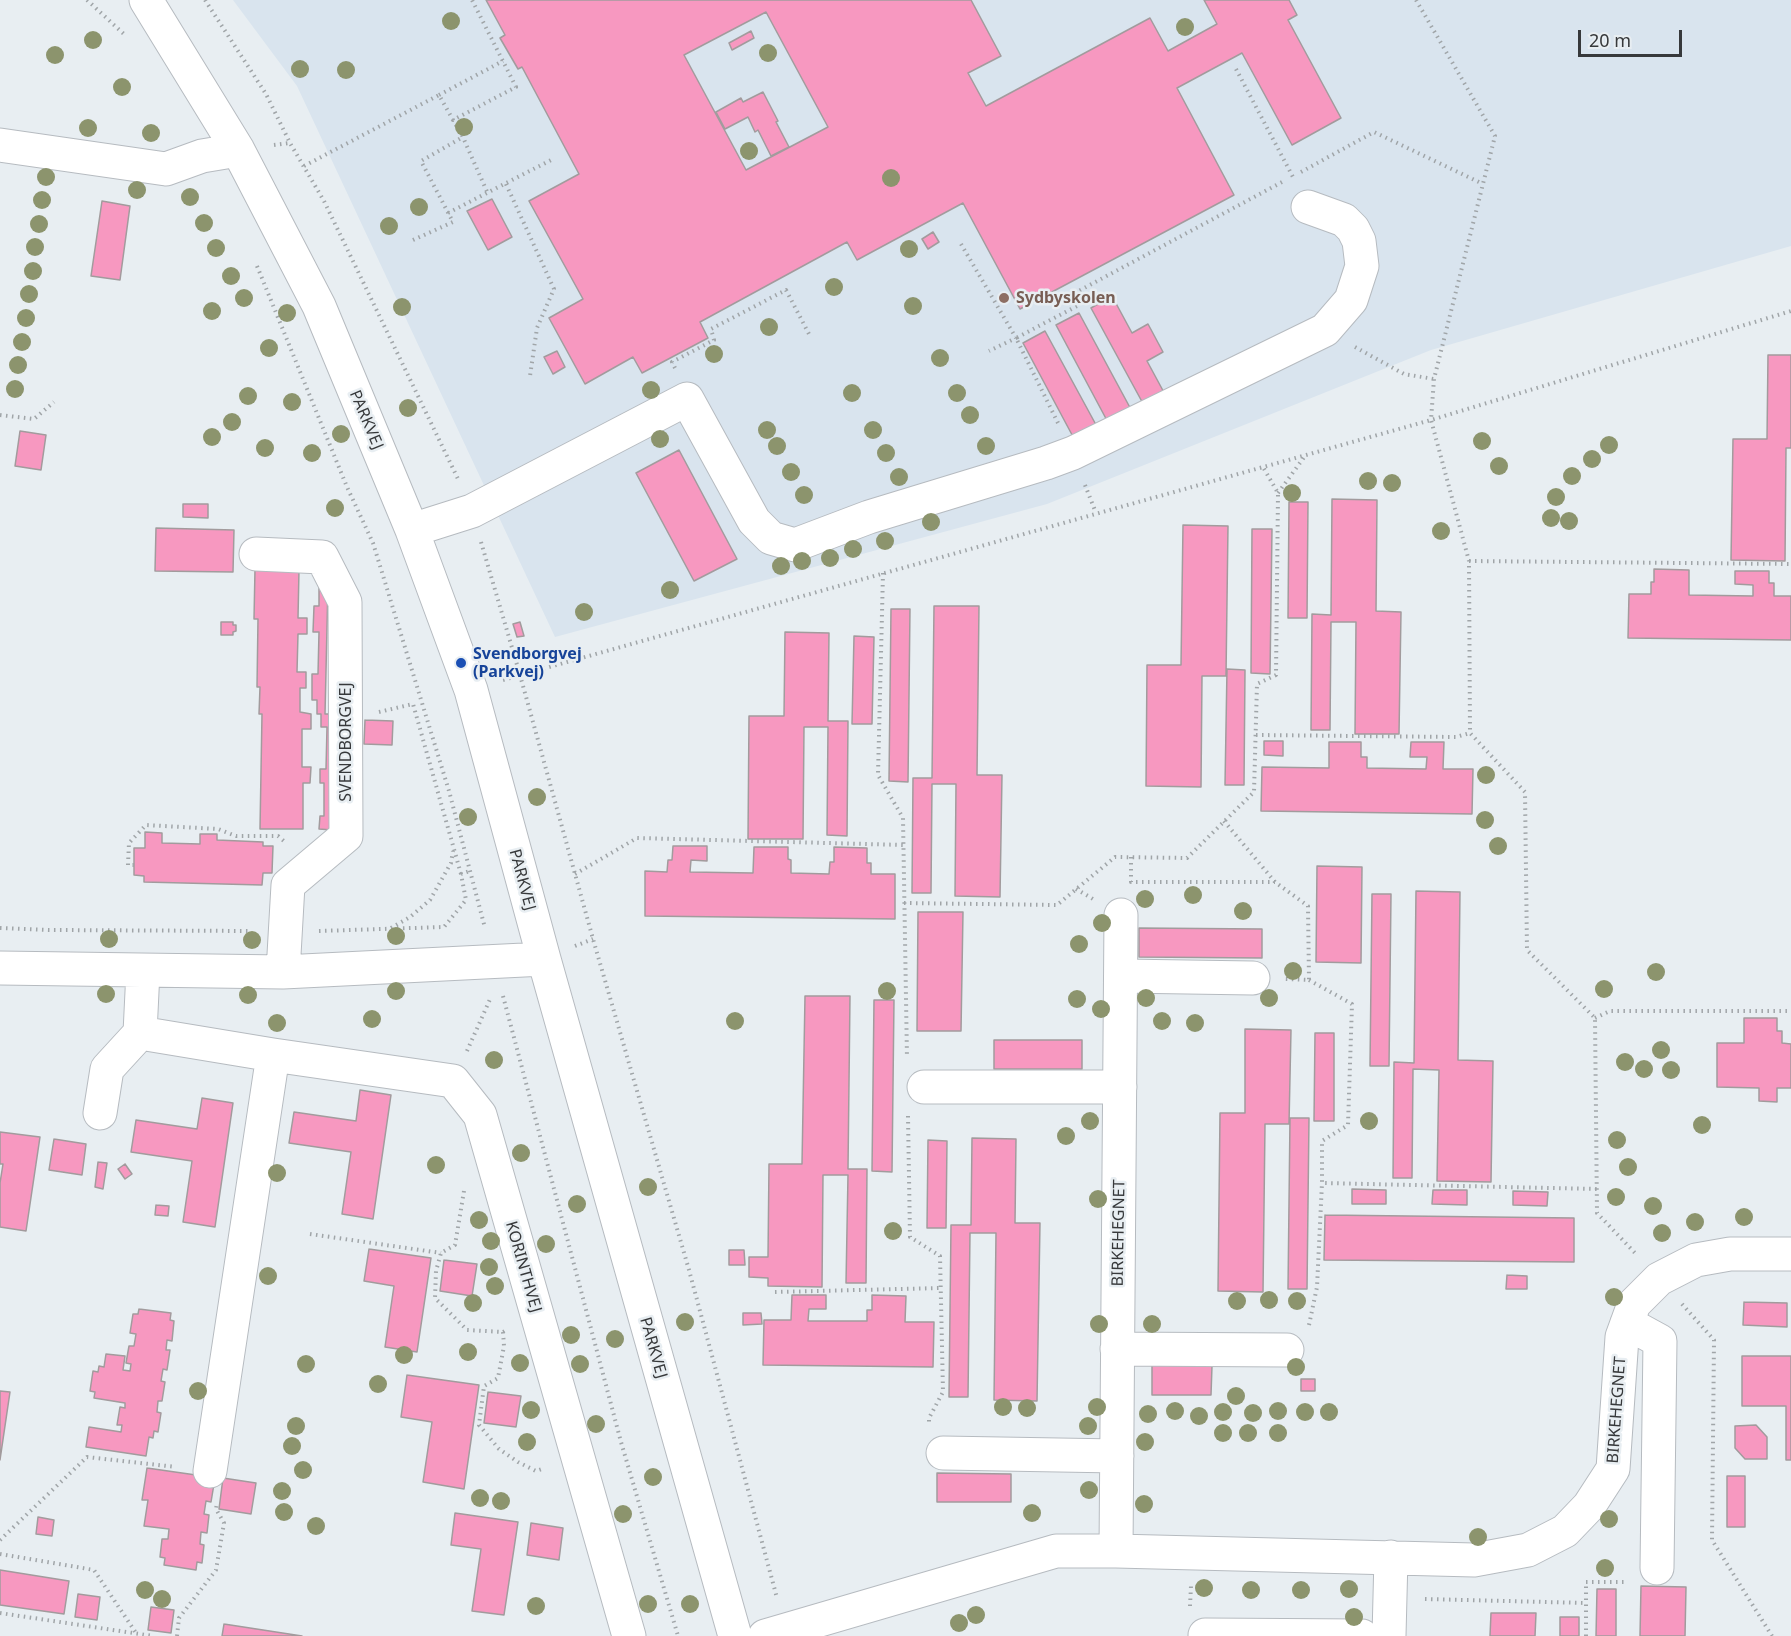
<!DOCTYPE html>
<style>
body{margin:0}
#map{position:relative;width:1791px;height:1636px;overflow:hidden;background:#e8eef2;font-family:"Noto Sans",sans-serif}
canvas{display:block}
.scale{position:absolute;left:1578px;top:30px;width:104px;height:27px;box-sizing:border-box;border:3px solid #37393b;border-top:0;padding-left:8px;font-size:18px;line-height:21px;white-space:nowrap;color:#37393b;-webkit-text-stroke:4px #e8eef2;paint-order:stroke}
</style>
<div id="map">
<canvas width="1791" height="1636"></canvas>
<div class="scale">20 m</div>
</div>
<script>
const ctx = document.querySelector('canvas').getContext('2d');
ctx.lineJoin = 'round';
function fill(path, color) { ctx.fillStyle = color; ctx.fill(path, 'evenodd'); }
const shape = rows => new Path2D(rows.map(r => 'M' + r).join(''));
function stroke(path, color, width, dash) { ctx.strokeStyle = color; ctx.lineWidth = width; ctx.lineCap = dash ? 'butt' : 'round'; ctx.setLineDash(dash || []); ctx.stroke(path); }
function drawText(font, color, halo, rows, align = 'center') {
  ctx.font = font + ' "Noto Sans",sans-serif'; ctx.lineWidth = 5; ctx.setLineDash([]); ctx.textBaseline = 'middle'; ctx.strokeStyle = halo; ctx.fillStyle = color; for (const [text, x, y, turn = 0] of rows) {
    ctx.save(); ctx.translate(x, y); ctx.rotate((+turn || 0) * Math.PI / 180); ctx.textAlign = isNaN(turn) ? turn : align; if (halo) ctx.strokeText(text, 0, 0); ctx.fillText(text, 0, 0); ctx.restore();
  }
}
const built = shape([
 [233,0,1791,0,1791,246,1431,350,1047,504,555,637,297,86]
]);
const building = shape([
 [486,0,971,0,1001,56,968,73,986,106,1150,18,1168,51,1217,24,1204,0,1289,0,1297,15,1288,20,1341,118,1292,145,1242,53,1177,88,1234,195,1020,309,963,203,857,260,847,242,700,322,708,338,642,373,633,357,585,384,549,318,583,299,529,201,579,174,522,67,518,69,500,38,505,35,486,0],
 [766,12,828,127,746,170,684,55,766,12],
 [751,31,754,38,732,50,729,43,751,31],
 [763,92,778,121,776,122,789,147,771,156,758,130,755,132,748,117,725,129,716,112,741,98,743,102,763,92],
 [492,199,512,237,488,250,467,211,492,199],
 [102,201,130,206,120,280,91,276,102,201],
 [933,232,939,242,928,249,922,239,933,232],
 [1112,296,1132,333,1148,324,1163,352,1147,361,1167,398,1146,409,1091,308,1112,296],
 [1079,313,1134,415,1111,428,1056,325,1079,313],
 [1045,331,1101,434,1078,446,1023,343,1045,331],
 [557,351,565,367,553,374,544,357,557,351],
 [1768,355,1791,355,1791,448,1786,448,1785,561,1731,560,1733,439,1767,439,1768,355],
 [20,431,46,435,41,470,15,466,20,431],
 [679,450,737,559,694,581,636,473,679,450],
 [1332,499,1377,500,1376,611,1401,612,1399,734,1355,734,1356,622,1331,622,1330,730,1311,730,1312,614,1331,615,1332,499],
 [1289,502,1308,502,1307,618,1288,618,1289,502],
 [183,504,208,504,208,518,183,517,183,504],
 [1183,525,1228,526,1226,676,1202,676,1201,787,1146,786,1147,665,1181,665,1183,525],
 [156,528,234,530,233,572,155,571,156,528],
 [1252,529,1272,529,1270,674,1251,673,1252,529],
 [255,569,299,570,298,618,307,618,307,634,298,634,297,672,306,672,306,688,300,688,300,712,311,714,311,729,302,729,302,767,311,767,310,783,303,783,303,829,260,829,262,714,259,714,260,687,257,687,258,619,254,619,255,569],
 [1654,569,1689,570,1689,595,1753,596,1753,585,1735,584,1735,571,1769,571,1769,583,1774,583,1774,596,1791,596,1791,640,1628,638,1629,594,1651,594,1651,582,1654,582,1654,569],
 [319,584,328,584,325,714,335,714,332,830,319,829,320,816,324,816,324,783,320,783,320,769,326,769,327,727,321,727,321,714,317,714,317,700,312,700,312,674,318,674,319,632,313,632,314,606,319,606,319,584],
 [934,606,979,606,977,775,1002,775,1000,897,955,896,956,784,932,784,931,893,912,893,913,778,932,778,934,606],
 [891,609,910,609,908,782,889,781,891,609],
 [221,622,233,622,233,625,236,625,236,631,233,632,233,635,221,635,221,622],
 [520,622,524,636,517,637,513,624,520,622],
 [785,632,829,633,828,721,848,721,847,836,827,835,828,727,804,727,803,839,748,839,749,716,784,716,785,632],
 [854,636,874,637,872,724,852,724,854,636],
 [1227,669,1245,670,1244,785,1225,785,1227,669],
 [365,720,393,721,392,745,364,744,365,720],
 [1264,741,1283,741,1283,756,1264,755,1264,741],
 [1329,742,1361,742,1361,757,1367,757,1367,768,1426,769,1427,757,1410,757,1411,742,1444,742,1443,769,1473,769,1472,814,1261,811,1262,767,1329,768,1329,742],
 [145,832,162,833,162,843,200,844,200,834,217,834,217,840,263,842,263,846,273,846,272,873,263,873,262,885,144,882,144,876,134,875,134,848,145,848,145,832],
 [673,846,707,846,707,861,691,860,690,872,753,873,754,847,788,847,788,859,791,860,791,873,829,874,830,862,834,862,834,847,867,848,867,863,871,863,871,874,895,874,895,919,645,916,645,871,667,872,668,860,672,860,673,846],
 [1317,866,1362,867,1361,963,1316,962,1317,866],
 [1416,891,1460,892,1458,1060,1493,1061,1491,1182,1437,1181,1439,1070,1413,1069,1412,1178,1393,1178,1394,1062,1414,1063,1416,891],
 [1372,894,1391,894,1389,1066,1370,1066,1372,894],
 [918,912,963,912,961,1031,917,1031,918,912],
 [1139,928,1262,929,1262,958,1139,957,1139,928],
 [805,996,850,996,848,1169,867,1169,866,1283,846,1283,848,1175,823,1175,822,1287,768,1286,768,1278,749,1277,749,1257,768,1257,769,1164,802,1164,805,996],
 [874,1000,894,1000,892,1172,872,1171,874,1000],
 [1744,1018,1777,1018,1777,1031,1782,1031,1782,1043,1791,1044,1791,1088,1777,1088,1777,1102,1759,1101,1759,1088,1717,1087,1717,1043,1744,1043,1744,1018],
 [1245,1029,1291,1030,1289,1124,1265,1124,1263,1292,1218,1291,1220,1113,1245,1113,1245,1029],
 [1315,1033,1334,1033,1334,1121,1314,1121,1315,1033],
 [994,1040,1082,1040,1082,1069,994,1069,994,1040],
 [360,1090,391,1095,373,1219,342,1214,351,1152,289,1143,294,1112,356,1121,360,1090],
 [202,1098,233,1103,215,1227,183,1222,192,1161,131,1152,136,1120,197,1129,202,1098],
 [1290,1118,1309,1118,1307,1289,1288,1289,1290,1118],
 [0,1132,40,1137,26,1231,0,1227,0,1183,3,1164,0,1164,0,1132],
 [972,1138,1016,1139,1015,1223,1040,1223,1037,1401,994,1400,996,1233,970,1233,968,1397,949,1397,951,1225,971,1225,972,1138],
 [54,1139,86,1144,82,1175,49,1170,54,1139],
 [928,1140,947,1141,946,1228,927,1228,928,1140],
 [98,1162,107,1163,103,1189,95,1187,98,1162],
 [125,1164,132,1174,125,1179,118,1169,125,1164],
 [1352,1189,1386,1190,1386,1204,1352,1204,1352,1189],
 [1433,1190,1467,1190,1467,1205,1432,1204,1433,1190],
 [1513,1191,1548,1192,1547,1206,1513,1205,1513,1191],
 [156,1205,169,1206,168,1216,155,1215,156,1205],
 [1325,1215,1574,1218,1574,1262,1324,1260,1325,1215],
 [369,1249,431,1258,417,1352,385,1347,394,1286,364,1281,369,1249],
 [729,1250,744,1250,745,1265,729,1265,729,1250],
 [444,1260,477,1264,472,1296,440,1291,444,1260],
 [1507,1275,1527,1276,1527,1289,1506,1289,1507,1275],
 [792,1295,826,1295,826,1309,809,1309,808,1321,867,1321,867,1310,872,1310,872,1295,906,1296,905,1322,934,1322,933,1367,763,1365,764,1320,791,1320,792,1295],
 [1744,1302,1787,1303,1787,1327,1743,1325,1744,1302],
 [139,1309,171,1313,170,1320,174,1321,172,1341,167,1340,166,1350,170,1350,167,1370,163,1369,161,1381,165,1382,162,1401,158,1401,157,1412,161,1413,158,1432,154,1431,153,1438,149,1437,146,1456,86,1447,89,1427,121,1432,122,1425,117,1425,120,1407,125,1408,125,1403,94,1398,95,1392,90,1391,93,1371,98,1372,99,1366,104,1367,106,1354,125,1356,123,1370,130,1371,131,1364,126,1363,129,1346,134,1346,136,1334,130,1333,133,1314,138,1314,139,1309],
 [743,1313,761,1313,762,1324,743,1325,743,1313],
 [1742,1356,1791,1356,1791,1460,1786,1460,1786,1406,1742,1406,1742,1356],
 [1152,1365,1212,1366,1211,1395,1152,1395,1152,1365],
 [407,1375,479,1385,464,1489,423,1482,432,1422,401,1417,407,1375],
 [1301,1379,1315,1379,1315,1391,1301,1391,1301,1379],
 [0,1391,10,1392,0,1460,0,1391],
 [488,1392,521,1396,516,1427,484,1423,488,1392],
 [1756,1425,1767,1437,1767,1459,1745,1459,1735,1448,1735,1426,1756,1425],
 [147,1468,210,1477,214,1484,211,1502,206,1501,204,1514,209,1515,207,1533,201,1532,200,1544,204,1545,202,1563,197,1562,196,1570,164,1565,165,1558,160,1557,162,1539,168,1539,169,1529,144,1526,148,1500,142,1500,147,1468],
 [937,1473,1011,1474,1011,1502,937,1502,937,1473],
 [1727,1476,1745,1476,1745,1527,1727,1527,1727,1476],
 [223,1478,256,1483,251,1514,219,1509,223,1478],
 [455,1513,518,1522,504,1615,472,1611,481,1549,451,1545,455,1513],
 [38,1517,54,1520,52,1536,36,1534,38,1517],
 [531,1523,563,1528,559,1560,527,1555,531,1523],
 [0,1570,69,1581,64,1614,0,1605,0,1570],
 [1641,1586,1686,1587,1685,1636,1640,1636,1641,1586],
 [1597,1589,1616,1589,1616,1636,1596,1636,1597,1589],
 [78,1594,100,1597,97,1620,75,1617,78,1594],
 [151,1607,174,1610,171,1633,148,1630,151,1607],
 [1491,1613,1536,1613,1535,1636,1490,1636,1491,1613],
 [1560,1617,1579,1617,1579,1636,1560,1636,1560,1617],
 [224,1624,302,1636,222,1636,224,1624]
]);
const path = shape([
 [87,0,126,36],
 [205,0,266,94,290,143,324,201,459,481],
 [1416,0,1495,136,1434,379,1431,420,1469,561,1470,733,1525,792,1527,950,1595,1018,1597,1213,1636,1254],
 [1236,69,1293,177],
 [439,95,503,61],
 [462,135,488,194],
 [274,145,290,143],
 [304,166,439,95,453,120,516,87,472,0],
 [1301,172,1374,132,1483,184],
 [506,184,554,289,537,328,530,376],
 [448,213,553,159],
 [413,240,453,222,421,161,463,137,453,120],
 [961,244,1016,338,989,351],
 [257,266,347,487,373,543,449,791,485,928],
 [1355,347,1404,374,1434,379],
 [675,368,672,362,714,340,711,329,786,290,810,336],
 [0,415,34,419,54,402],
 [1058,423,1016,338,1079,305,1073,294,1284,181],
 [1085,485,1096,513],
 [1278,493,1305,456],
 [481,542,520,675,593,939,689,1270,777,1598],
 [1469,561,1791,564],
 [883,573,878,775,903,818,907,1058],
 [503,680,1431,420,1791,311],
 [379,712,413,704,461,874],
 [1256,735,1456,737,1470,733],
 [1224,821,1275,882,1308,906,1309,980,1285,979],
 [1131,857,1131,882,1275,882],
 [134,865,128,865,129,843,146,825,218,829,236,836,278,836,285,842],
 [575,874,637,838,904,845],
 [1076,889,1093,899],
 [904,903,1057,905,1115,857,1187,858,1254,792,1257,684,1276,675,1278,493,1263,467],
 [0,928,49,930,251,931],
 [391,928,410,917,430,900,451,863,453,851],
 [319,931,444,927,466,900,461,874,470,871],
 [575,946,593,939],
 [1309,980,1352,1004,1348,1125,1322,1141,1322,1183,1597,1189],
 [503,996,621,1442,678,1636],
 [1595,1018,1610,1011,1791,1011],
 [467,1051,491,997],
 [908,1116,910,1237,940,1256,943,1392,929,1418,929,1422],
 [464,1191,455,1245,441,1253,436,1271,435,1298,467,1330,503,1332,507,1330],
 [310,1234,441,1253],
 [775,1292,941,1288],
 [1682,1304,1714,1340,1712,1540,1772,1636],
 [1309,1325,1317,1287,1322,1183],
 [503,1332,504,1346,498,1378,484,1386,479,1425,499,1449,518,1462,536,1471,545,1468],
 [0,1540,87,1457,176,1467],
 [0,1554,94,1570,136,1633],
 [1425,1599,1586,1603],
 [1190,1606,1191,1586],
 [0,1613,153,1636],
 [177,1636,179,1618,216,1570,224,1523,216,1509,217,1503],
 [1586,1636,1586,1582,1625,1582]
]);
const minor = shape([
 [146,0,238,150,319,306,412,530,471,690,544,959,735,1636],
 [0,145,166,169,202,156,238,150],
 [412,530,472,511,687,399,754,521,771,538,795,545,869,517,1046,463,1073,453,1325,330,1351,300,1362,266,1359,241,1353,229,1344,220,1308,207],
 [256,554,322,557,345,602,346,836,288,885,283,972],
 [0,968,283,972,544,959],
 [143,971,140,1033,273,1055,453,1081,480,1115,629,1636],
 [1122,976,1253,978],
 [924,1087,1120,1087],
 [100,1113,107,1069,140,1033],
 [1627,1323,1660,1341,1657,1568],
 [1117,1349,1287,1350],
 [943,1453,1117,1456],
 [210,1471,273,1055],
 [1116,1551,1121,915],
 [1205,1635,1362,1636],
 [765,1636,1056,1551,1116,1551,1474,1560,1528,1550,1565,1531,1589,1506,1613,1469,1622,1337,1634,1304,1659,1279,1696,1260,1730,1254,1791,1254],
 [1389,1636,1391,1557]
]);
const trees = [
 [451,21],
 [1185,27],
 [93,40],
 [768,53],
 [55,55],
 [300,69],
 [346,70],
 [122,87],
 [464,127],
 [88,128],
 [151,133],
 [749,151],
 [46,177],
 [891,178],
 [137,190],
 [190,197],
 [42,200],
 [419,207],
 [204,223],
 [39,224],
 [389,226],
 [35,247],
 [216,248],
 [909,249],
 [33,271],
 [231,276],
 [834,287],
 [29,294],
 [244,298],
 [913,306],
 [402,307],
 [212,311],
 [287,313],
 [26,318],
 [769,327],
 [22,342],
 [269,348],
 [714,354],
 [940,358],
 [18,365],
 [15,389],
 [651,390],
 [852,393],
 [957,393],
 [248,396],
 [292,402],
 [408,408],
 [970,415],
 [232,422],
 [767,430],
 [873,430],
 [341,434],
 [212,437],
 [660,439],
 [1482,441],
 [1609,445],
 [777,446],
 [986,446],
 [265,448],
 [312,453],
 [886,453],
 [1592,459],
 [1499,466],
 [791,472],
 [1572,476],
 [899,477],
 [1368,481],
 [1392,483],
 [1292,493],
 [804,495],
 [1556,497],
 [335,508],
 [1551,518],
 [1569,521],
 [931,522],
 [1441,531],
 [885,541],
 [853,549],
 [830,558],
 [802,561],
 [781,566],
 [670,590],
 [584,612],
 [1486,775],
 [537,797],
 [468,817],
 [1485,820],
 [1498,846],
 [1193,895],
 [1145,899],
 [1243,911],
 [1102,923],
 [396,936],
 [109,939],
 [252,940],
 [1079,944],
 [1293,971],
 [1656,972],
 [1604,989],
 [396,991],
 [887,991],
 [106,994],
 [248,995],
 [1146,998],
 [1269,998],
 [1077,999],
 [1101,1009],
 [372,1019],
 [735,1021],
 [1162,1021],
 [277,1023],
 [1195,1023],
 [1661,1050],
 [494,1060],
 [1625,1062],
 [1644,1069],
 [1671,1070],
 [1090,1121],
 [1369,1121],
 [1702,1125],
 [1066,1136],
 [1617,1140],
 [521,1153],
 [436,1165],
 [1628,1167],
 [277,1173],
 [648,1187],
 [1616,1197],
 [1098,1199],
 [577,1204],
 [1653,1206],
 [1744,1217],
 [479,1220],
 [1695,1222],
 [893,1231],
 [1662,1233],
 [491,1241],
 [546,1244],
 [489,1267],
 [268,1276],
 [495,1286],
 [1614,1297],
 [1269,1300],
 [1237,1301],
 [1297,1301],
 [473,1303],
 [685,1322],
 [1099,1324],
 [1152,1324],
 [571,1335],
 [615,1339],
 [468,1352],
 [404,1355],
 [520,1363],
 [306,1364],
 [580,1364],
 [1296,1367],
 [378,1384],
 [198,1391],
 [1236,1396],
 [1003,1407],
 [1097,1407],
 [1027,1408],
 [531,1410],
 [1175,1411],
 [1278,1411],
 [1223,1412],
 [1305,1412],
 [1329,1412],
 [1253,1413],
 [1148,1414],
 [1199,1416],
 [596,1424],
 [296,1426],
 [1088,1426],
 [1223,1433],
 [1248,1433],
 [1278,1433],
 [527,1442],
 [1145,1442],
 [292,1446],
 [303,1470],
 [653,1477],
 [1089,1490],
 [282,1491],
 [480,1498],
 [501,1501],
 [1144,1504],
 [284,1512],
 [1032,1513],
 [623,1514],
 [1609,1519],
 [316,1526],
 [1478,1537],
 [1605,1568],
 [1204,1588],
 [1349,1589],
 [145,1590],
 [1251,1590],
 [1301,1590],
 [162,1599],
 [648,1604],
 [690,1604],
 [536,1606],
 [976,1615],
 [1354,1617],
 [959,1623]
];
const markers = [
 [1004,298,6,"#8d6e63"],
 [461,663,6,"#1a4fb4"]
];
const educationNames = [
 ["Sydbyskolen",1016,298]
];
const streetNames = [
 ["PARKVEJ",366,420,67],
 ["SVENDBORGVEJ",346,742,-90],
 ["PARKVEJ",522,880,75],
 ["BIRKEHEGNET",1119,1233,-89],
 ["KORINTHVEJ",523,1267,74],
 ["PARKVEJ",653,1348,74],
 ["BIRKEHEGNET",1617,1410,-86]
];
const transitNames = [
 ["Svendborgvej",473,654],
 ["(Parkvej)",473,672]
];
fill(built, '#d9e4ee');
fill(building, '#f798c0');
stroke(building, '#a29b9d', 1.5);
stroke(minor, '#b6bbc0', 35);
stroke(path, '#a0a5a8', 4, [1.5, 4.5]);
stroke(minor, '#fff', 33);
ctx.fillStyle = '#8c946d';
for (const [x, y] of trees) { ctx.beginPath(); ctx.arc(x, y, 9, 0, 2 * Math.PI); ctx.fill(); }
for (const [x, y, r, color] of markers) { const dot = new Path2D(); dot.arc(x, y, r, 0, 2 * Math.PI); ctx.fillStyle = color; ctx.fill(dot); stroke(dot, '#e8eef2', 2); }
drawText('bold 16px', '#785e54', '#e8eef2', educationNames, 'left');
drawText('16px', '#37393b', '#e8eef2', streetNames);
drawText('bold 16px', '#164399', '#e8eef2', transitNames, 'left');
</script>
